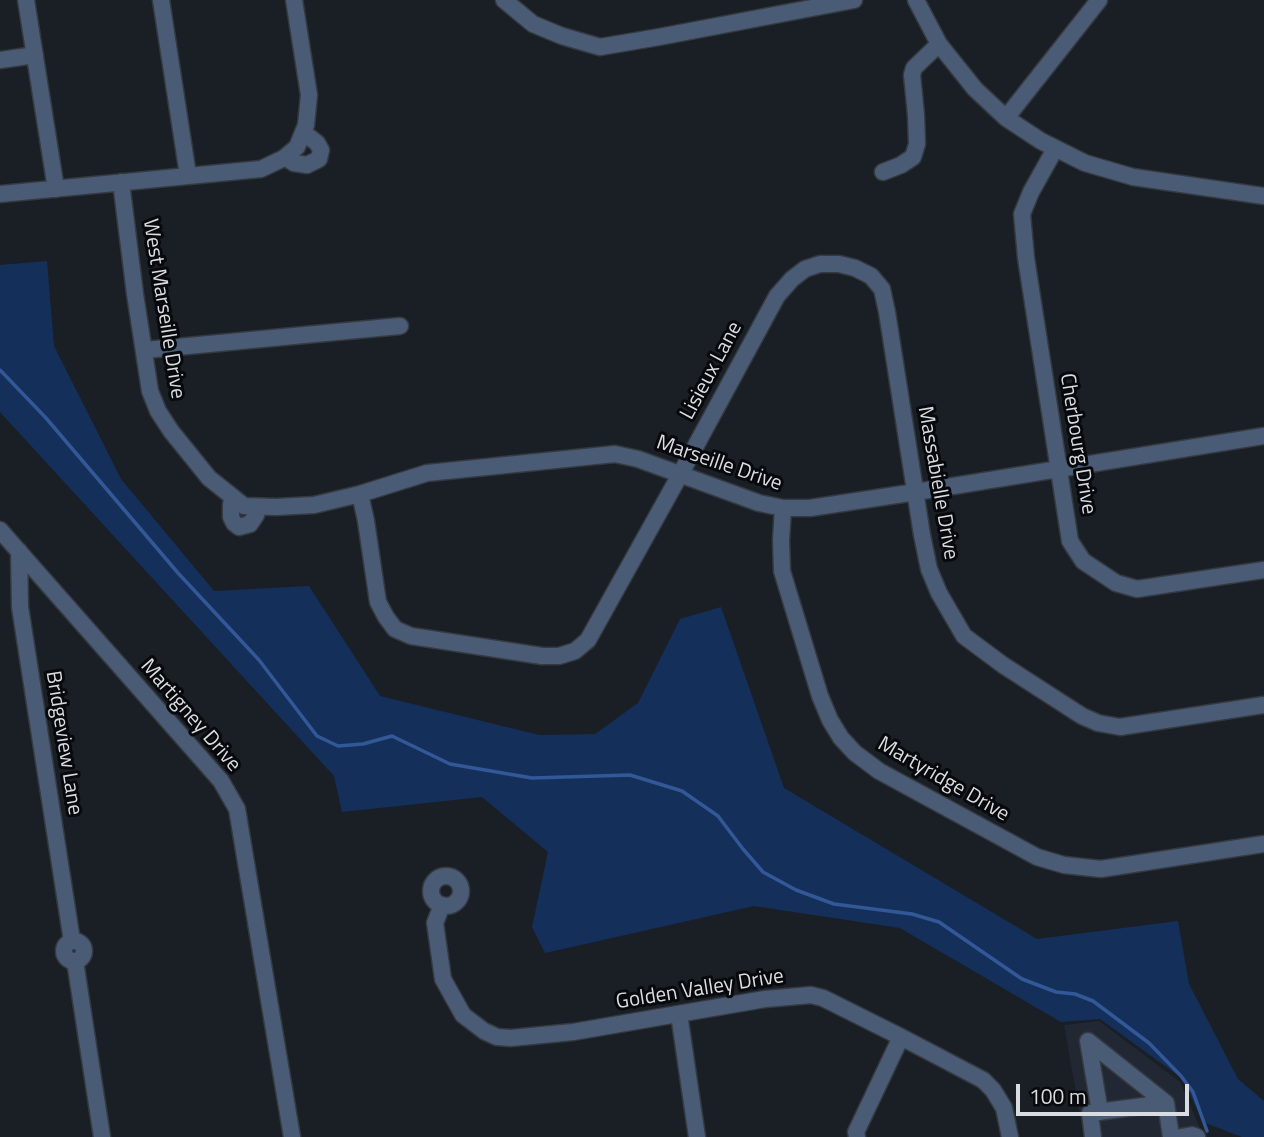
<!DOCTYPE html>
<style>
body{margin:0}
#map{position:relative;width:1264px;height:1137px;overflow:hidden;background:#1a1f26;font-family:"Titillium Web",sans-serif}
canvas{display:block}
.scale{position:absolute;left:1016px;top:1084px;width:173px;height:32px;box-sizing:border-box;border:4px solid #d9dce1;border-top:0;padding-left:9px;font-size:21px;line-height:24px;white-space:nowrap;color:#d9dce1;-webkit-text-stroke:5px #07090c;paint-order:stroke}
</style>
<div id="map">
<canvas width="1264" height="1137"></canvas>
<div class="scale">100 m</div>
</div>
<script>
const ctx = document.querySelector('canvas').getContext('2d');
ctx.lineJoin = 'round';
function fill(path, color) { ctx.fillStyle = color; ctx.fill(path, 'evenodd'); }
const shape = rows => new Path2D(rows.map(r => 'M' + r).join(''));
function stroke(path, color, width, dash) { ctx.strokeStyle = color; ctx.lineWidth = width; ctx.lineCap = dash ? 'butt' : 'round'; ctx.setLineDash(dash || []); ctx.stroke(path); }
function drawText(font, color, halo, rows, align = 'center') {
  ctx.font = font + ' "Titillium Web",sans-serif'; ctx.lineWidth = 6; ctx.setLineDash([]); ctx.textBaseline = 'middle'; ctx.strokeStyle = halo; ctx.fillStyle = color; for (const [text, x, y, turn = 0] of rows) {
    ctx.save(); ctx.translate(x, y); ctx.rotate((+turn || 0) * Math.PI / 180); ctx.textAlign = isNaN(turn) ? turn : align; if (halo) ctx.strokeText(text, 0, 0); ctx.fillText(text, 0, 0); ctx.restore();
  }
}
const built = shape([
 [1099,1021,1180,1082,1204,1137,1084,1137,1064,1025]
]);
const green = shape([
 [47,261,54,346,121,479,214,591,309,586,380,696,539,735,595,734,638,703,680,619,721,607,784,788,1037,939,1178,921,1189,984,1238,1079,1264,1101,1264,1137,1242,1137,1203,1122,1183,1079,1100,1019,1061,1022,900,928,754,906,545,953,532,927,548,852,482,797,342,812,334,776,0,412,0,265]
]);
const stream = shape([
 [0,370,46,418,178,573,259,660,317,736,338,746,363,744,392,736,450,764,532,778,630,775,682,791,718,816,743,849,763,872,796,890,834,904,912,914,939,922,1022,979,1056,992,1075,994,1093,1001,1149,1043,1181,1076,1193,1092,1207,1131]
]);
const minor = shape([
 [26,0,56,189],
 [161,0,188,175],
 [504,0,533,24,562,36,600,47,659,37,854,0],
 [916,0,939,44,975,89,1006,118,1041,141,1085,163,1133,177,1264,196],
 [0,60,35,55],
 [1006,118,1099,0],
 [1055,149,1031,192,1022,214,1026,258,1070,541,1083,561,1116,583,1137,589,1264,570],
 [285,157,294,163,307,165,319,159,321,150,317,143,303,132],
 [883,172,901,165,913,157,917,144,916,115,912,75,914,68,939,44],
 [121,182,135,294,150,391,158,411,171,431,209,478,244,506,276,507,314,505,360,494,427,473,615,454,638,459,759,503,783,508,810,508,916,492,1264,436],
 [0,194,261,169,284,158,297,147,306,125,309,95,294,0],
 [145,350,400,326],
 [360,494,366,521,378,602,386,617,395,629,411,636,542,656,559,656,575,651,588,640,681,473,777,296,792,279,805,269,820,264,839,264,855,268,871,276,882,289,887,312,922,535,929,569,939,593,964,636,1003,665,1082,716,1098,723,1120,727,1264,705],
 [234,499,231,504,231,517,234,523,239,527,250,524,256,515,258,507],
 [783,508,781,540,782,571,820,696,830,720,841,738,855,753,879,771,1037,857,1064,865,1101,869,1264,844],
 [0,530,221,781,237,809,292,1137],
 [19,551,20,607,72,941],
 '431 891a15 15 0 1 1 30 0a15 15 0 1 1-30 0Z',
 [442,905,435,923,443,979,463,1015,484,1031,497,1037,511,1038,573,1032,765,999,811,995,823,998,901,1037,983,1080,993,1090,1004,1108,1010,1137],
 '64 951a10 10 0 1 1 20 0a10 10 0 1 1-20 0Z',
 [75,961,102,1137],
 [679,1014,697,1137],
 [1166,1103,1171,1137],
 [857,1137,856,1132,901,1037],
 [1093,1137,1090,1113,1166,1103,1088,1041,1100,1112],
 [1181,1137,1192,1135,1197,1137]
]);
const streetNames = [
 ["West Marseille Drive",163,309,81],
 ["Lisieux Lane",712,371,-62],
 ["Cherbourg Drive",1077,444,81],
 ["Marseille Drive",719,464,19],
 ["Massabielle Drive",937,483,80],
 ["Martigney Drive",190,716,49],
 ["Bridgeview Lane",63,743,81],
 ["Martyridge Drive",943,780,30],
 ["Golden Valley Drive",700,990,-9]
];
fill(built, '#212834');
fill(green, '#152f5b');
stroke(stream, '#335897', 3.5);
stroke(minor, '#353940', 19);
stroke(minor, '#4a5b76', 16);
drawText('21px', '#d9dce1', '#07090c', streetNames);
</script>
